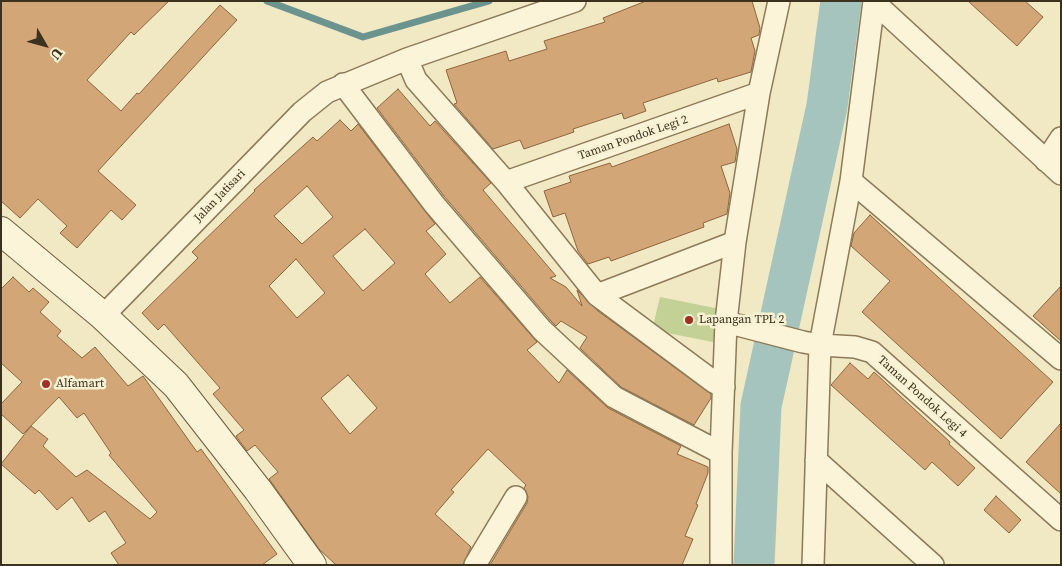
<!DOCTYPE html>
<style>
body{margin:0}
#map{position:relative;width:1062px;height:566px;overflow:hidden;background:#f1e8c4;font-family:"Source Serif 4",serif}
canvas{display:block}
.frame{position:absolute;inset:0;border:2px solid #3c301e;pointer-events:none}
.north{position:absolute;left:20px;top:20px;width:50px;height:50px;-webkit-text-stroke:4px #f8f1d4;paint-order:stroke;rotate:128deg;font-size:14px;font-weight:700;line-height:20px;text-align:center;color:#3c301e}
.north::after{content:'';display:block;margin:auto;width:18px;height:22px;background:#3c301e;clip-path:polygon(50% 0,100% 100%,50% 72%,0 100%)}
</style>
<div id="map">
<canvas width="1062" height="566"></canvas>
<div class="frame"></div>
<div class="north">U</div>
</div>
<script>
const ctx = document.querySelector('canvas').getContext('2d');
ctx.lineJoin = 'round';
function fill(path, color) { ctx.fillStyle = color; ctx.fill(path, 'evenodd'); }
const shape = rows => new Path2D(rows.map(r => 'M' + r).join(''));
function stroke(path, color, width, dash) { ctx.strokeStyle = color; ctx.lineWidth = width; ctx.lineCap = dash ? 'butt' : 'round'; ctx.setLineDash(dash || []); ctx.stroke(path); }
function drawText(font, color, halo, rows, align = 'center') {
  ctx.font = font + ' "Source Serif 4",serif'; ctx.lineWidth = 5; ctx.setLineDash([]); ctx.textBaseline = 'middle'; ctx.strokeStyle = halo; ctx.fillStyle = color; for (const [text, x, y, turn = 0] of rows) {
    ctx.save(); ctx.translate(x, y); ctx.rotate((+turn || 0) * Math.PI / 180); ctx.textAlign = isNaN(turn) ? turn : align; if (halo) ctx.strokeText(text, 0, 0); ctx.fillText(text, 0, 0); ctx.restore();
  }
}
const green = shape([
 [660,297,725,310,718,343,652,330]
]);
const stream = shape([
 [267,1,363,37,489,1]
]);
const river = shape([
 [754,565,761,406,827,106,841,1]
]);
const building = shape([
 [1,1,169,1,134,35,131,32,87,80,121,111,137,93,139,94,220,5,237,20,98,171,136,205,122,220,111,210,77,248,60,233,67,226,38,199,20,218,1,201,1,1],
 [646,1,752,1,760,28,759,35,751,38,755,51,751,72,718,82,717,78,643,103,646,111,624,119,622,113,573,129,574,132,524,149,520,140,493,149,454,104,457,103,446,70,506,51,509,61,547,49,544,41,605,22,603,18,646,1],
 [968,1,1025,1,1043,17,1017,46,968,1],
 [398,89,430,126,435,121,491,183,483,190,556,276,550,278,566,287,582,306,577,290,598,311,711,394,711,398,694,425,621,387,580,348,587,337,561,321,556,326,551,321,444,196,377,108,398,89],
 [340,120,351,131,358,124,435,224,426,231,446,254,425,274,450,303,480,277,537,342,527,350,559,383,567,370,608,408,681,446,677,454,708,467,708,473,696,504,698,505,685,536,693,539,682,565,490,565,527,503,528,497,524,488,526,485,488,449,451,490,454,492,435,514,471,547,463,565,336,565,319,549,269,479,278,472,255,445,247,451,236,436,244,430,213,394,220,388,164,324,158,330,142,313,198,258,192,252,255,191,254,190,313,137,317,141,340,120],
 [307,186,333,217,302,244,274,216,307,186],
 [365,229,395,263,363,291,333,256,365,229],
 [296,259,325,293,297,318,269,286,296,259],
 [348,375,377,408,350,434,321,398,348,375],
 [729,124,737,149,735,162,721,166,730,193,727,214,703,223,704,227,611,261,609,257,588,264,578,251,565,213,553,217,544,191,571,182,569,176,610,163,612,167,729,124],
 [870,215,1053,382,1001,439,862,312,890,281,851,246,854,233,870,215],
 [13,277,29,292,33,288,49,302,40,312,61,331,57,336,82,358,95,347,128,386,143,376,197,452,201,449,277,554,262,565,119,565,111,553,126,543,105,511,89,522,72,497,57,510,39,490,35,494,1,464,31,426,48,439,43,446,76,477,87,470,150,519,157,512,109,455,111,453,84,413,77,418,59,397,23,434,1,414,1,404,22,382,1,363,1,289,13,277],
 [1061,286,1061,341,1033,316,1061,286],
 [850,363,868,379,874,372,950,442,949,444,975,468,958,486,932,462,925,470,831,385,850,363],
 [1061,423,1061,494,1026,462,1061,423],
 [996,496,1021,520,1009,533,984,510,996,496]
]);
const street = shape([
 [874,2,1061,174],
 [407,59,416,80,506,182,597,295,714,382,724,387],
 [343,84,434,204,542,330,614,397,721,453],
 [1046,161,1061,138],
 [851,181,1061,359],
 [506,182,759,93],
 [597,295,735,242],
 [103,316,302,112,327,92,407,59,575,1],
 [726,322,803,342,820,345,855,347,872,352,1061,520],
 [816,460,933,565],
 [475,565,516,497],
 [721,565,721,453,726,322,735,242,759,93,779,1],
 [813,565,820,345,851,181,874,1]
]);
const secondary = shape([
 [1,231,103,316,176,385,258,490,312,565]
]);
const markers = [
 [689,320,5,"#a13024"],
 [46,384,5,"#a13024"]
];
const streetNames = [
 ["Taman Pondok Legi 2",633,138,-19],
 ["Jalan Jatisari",220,196,-46],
 ["Taman Pondok Legi 4",922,397,42]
];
const poiNames = [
 ["Lapangan TPL 2",699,320],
 ["Alfamart",56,384]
];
fill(green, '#c4d196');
stroke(stream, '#6c948e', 7);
stroke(river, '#a6c4be', 41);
fill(building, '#d2a677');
stroke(building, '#8f653c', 1);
stroke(street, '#8e7a58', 24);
stroke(secondary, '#705b3c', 30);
stroke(street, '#fbf4d8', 21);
stroke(secondary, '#fbf4d8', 28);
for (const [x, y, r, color] of markers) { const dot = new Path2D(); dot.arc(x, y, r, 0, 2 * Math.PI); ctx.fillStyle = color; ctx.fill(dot); stroke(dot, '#f8f1d4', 2); }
drawText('12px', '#3c301e', '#f8f1d4', streetNames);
drawText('12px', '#3c301e', '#f8f1d4', poiNames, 'left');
</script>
